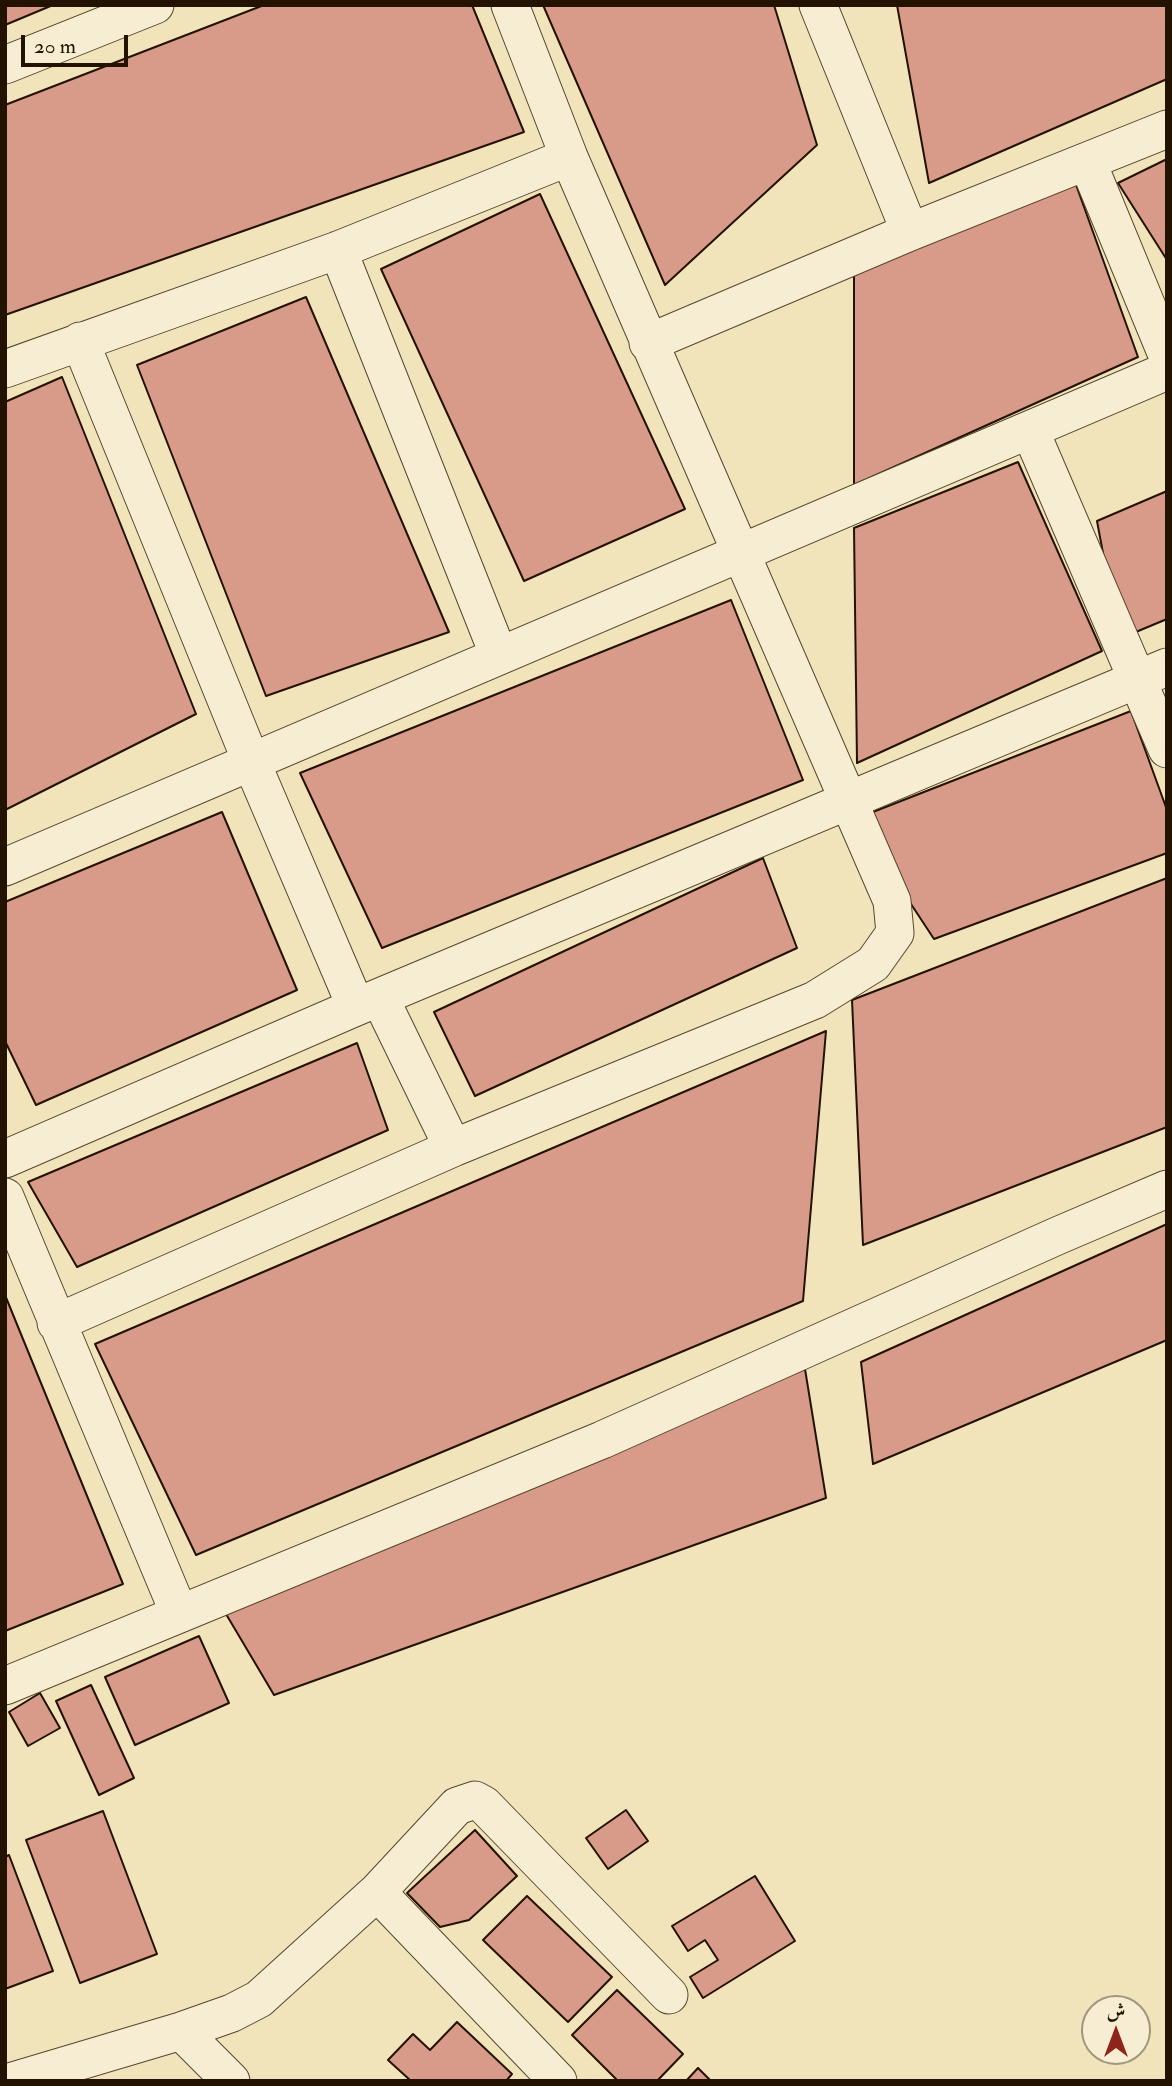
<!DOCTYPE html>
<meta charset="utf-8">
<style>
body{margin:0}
#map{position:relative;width:1172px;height:2086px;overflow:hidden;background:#f1e4ba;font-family:"IM FELL Double Pica",Amiri,serif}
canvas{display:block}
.frame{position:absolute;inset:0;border:7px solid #231200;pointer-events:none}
.north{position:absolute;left:1081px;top:1995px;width:70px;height:70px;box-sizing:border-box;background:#f6edd2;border:2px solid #a2957e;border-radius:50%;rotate:0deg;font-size:19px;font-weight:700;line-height:28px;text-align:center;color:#231200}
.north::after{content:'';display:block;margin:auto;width:24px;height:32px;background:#8f2418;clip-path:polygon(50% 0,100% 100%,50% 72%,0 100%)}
.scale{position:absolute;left:21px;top:35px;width:107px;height:32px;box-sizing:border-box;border:4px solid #231200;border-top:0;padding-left:9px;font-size:21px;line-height:24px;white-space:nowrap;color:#231200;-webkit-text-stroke:5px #f6edd2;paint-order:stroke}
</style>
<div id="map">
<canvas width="1172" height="2086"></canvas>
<div class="frame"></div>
<div class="north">ش</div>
<div class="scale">20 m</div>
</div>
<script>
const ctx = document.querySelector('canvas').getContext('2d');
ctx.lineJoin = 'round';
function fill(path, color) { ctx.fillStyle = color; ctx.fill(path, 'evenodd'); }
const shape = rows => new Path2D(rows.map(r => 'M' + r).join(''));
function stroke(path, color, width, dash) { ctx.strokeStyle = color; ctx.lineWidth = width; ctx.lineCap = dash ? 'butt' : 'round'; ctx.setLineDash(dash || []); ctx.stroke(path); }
const building = shape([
 [5,5,53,5,5,25,5,5],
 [264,5,472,5,524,132,5,315,5,105,264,5],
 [543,5,774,5,817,145,665,285,543,5],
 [897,5,1167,5,1167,79,929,183,897,5],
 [1167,159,1167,260,1118,183,1167,159],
 [1070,168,1138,357,854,485,854,275,1070,168],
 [540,194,685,509,524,581,381,269,540,194],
 [306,297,449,632,266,696,137,365,306,297],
 [62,377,196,714,5,810,5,402,62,377],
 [1018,462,1102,651,857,763,854,528,1018,462],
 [1167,491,1167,619,1119,639,1097,521,1167,491],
 [731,600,803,780,382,948,300,773,731,600],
 [1131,711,1167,810,1167,853,934,939,855,819,1131,711],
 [222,812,297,990,36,1105,5,1041,5,902,222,812],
 [763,858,797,948,475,1096,434,1012,763,858],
 [1167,878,1167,1127,863,1245,852,1000,1167,878],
 [826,1031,803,1301,196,1555,95,1344,826,1031],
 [357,1043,388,1130,77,1267,28,1182,357,1043],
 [1167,1224,1167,1340,873,1464,861,1362,1167,1224],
 [5,1295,123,1584,5,1631,5,1295],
 [805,1369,826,1498,274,1695,226,1614,805,1369],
 [199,1636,229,1703,135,1745,105,1677,199,1636],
 [91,1685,134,1778,99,1795,56,1701,91,1685],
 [40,1693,60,1728,28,1746,9,1712,40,1693],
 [626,1810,648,1841,608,1869,586,1838,626,1810],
 [103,1811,157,1954,80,1983,26,1840,103,1811],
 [475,1830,517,1876,469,1920,440,1927,407,1893,475,1830],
 [9,1855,53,1971,5,1989,5,1857,9,1855],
 [755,1876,795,1941,703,1998,690,1977,718,1960,705,1940,688,1951,672,1926,755,1876],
 [527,1896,612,1977,568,2022,483,1940,527,1896],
 [617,1990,683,2054,657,2081,618,2081,572,2035,617,1990],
 [457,2022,512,2074,506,2081,411,2081,388,2060,413,2034,430,2050,457,2022],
 [698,2068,711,2081,686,2081,698,2068]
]);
const minor = shape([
 [818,5,910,232],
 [5,65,155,5],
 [1087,161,1167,355],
 [338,250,499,656],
 [80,341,251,761,356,1007],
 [648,343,910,232,1167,129],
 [5,369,338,250,569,157],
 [1030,430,1167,749],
 [5,867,1167,371],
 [380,998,453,1148],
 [5,1159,356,1007,1167,667],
 [5,1197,179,1613],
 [56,1323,453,1148,815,1000,873,964,895,933,892,901,569,157,510,5],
 [5,1686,602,1440,1057,1236,1167,1189],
 [377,1892,558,2081],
 [181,2031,231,2081],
 [13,2081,181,2031,232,2013,259,1999,377,1892,457,1806,475,1800,484,1805,669,1995]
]);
fill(building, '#d99b89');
stroke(building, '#231200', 2);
stroke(minor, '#56462e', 39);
stroke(minor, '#f6edd2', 37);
</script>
